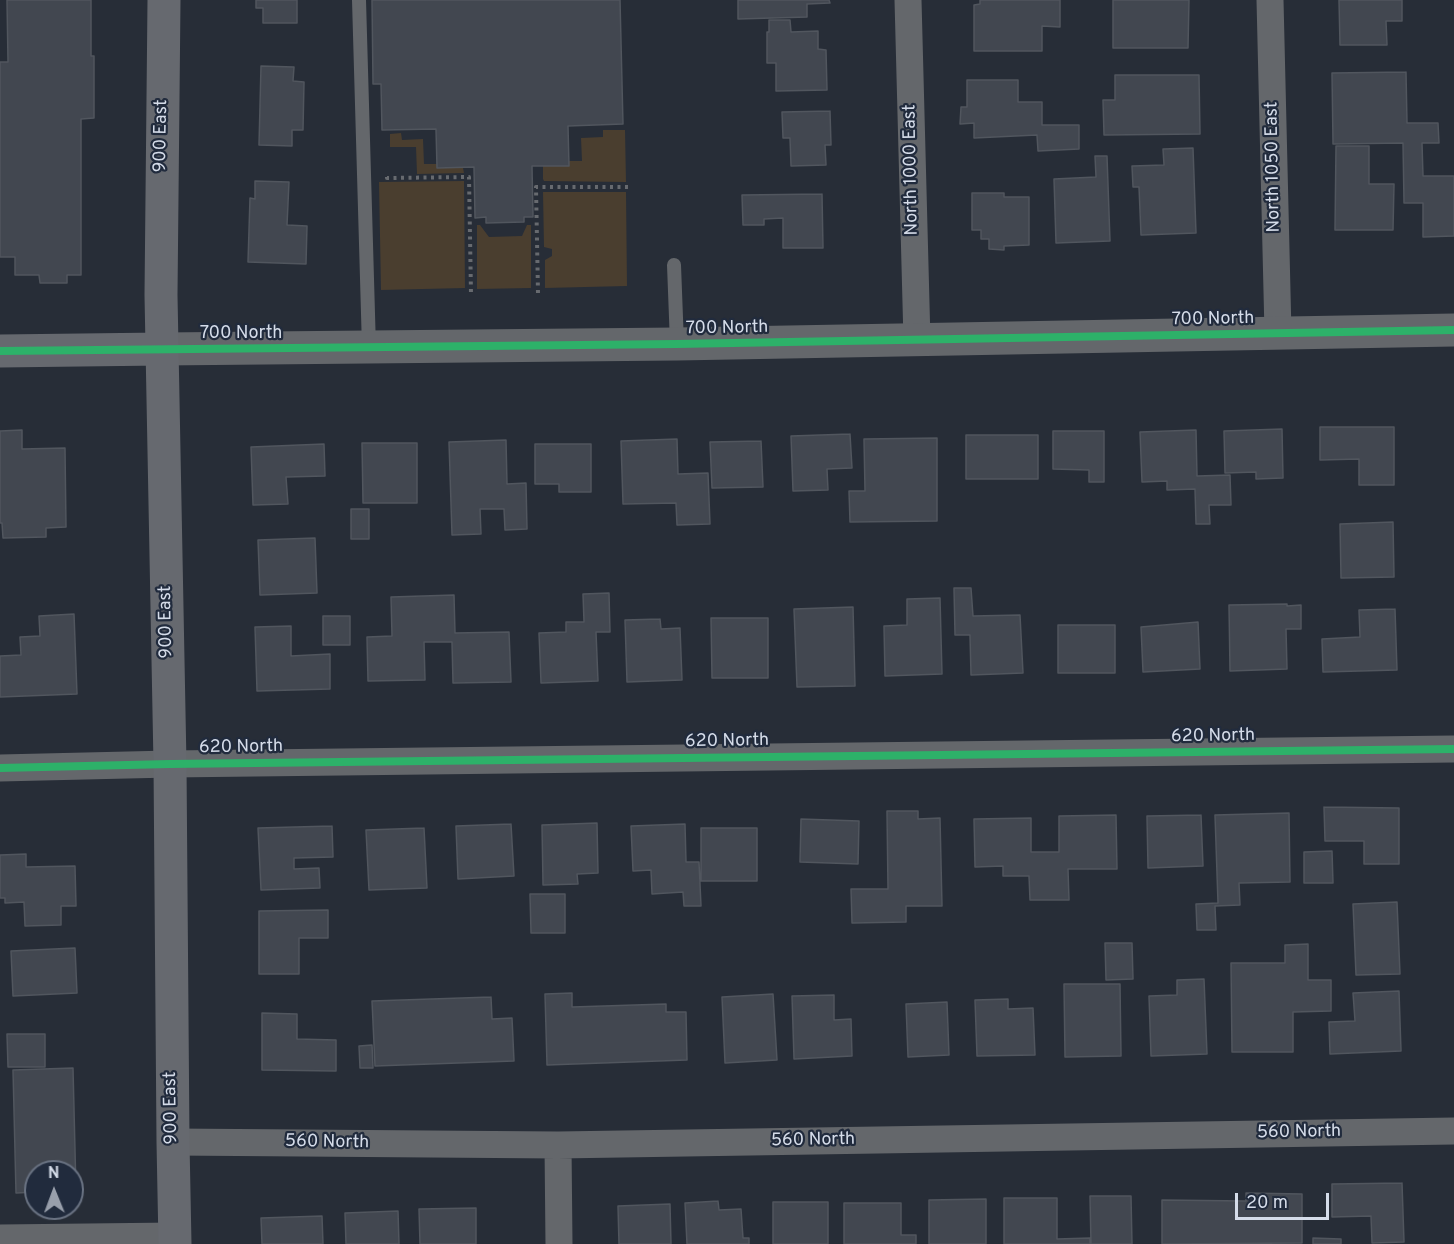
<!DOCTYPE html>
<style>
body{margin:0}
#map{position:relative;width:1454px;height:1244px;overflow:hidden;background:#272d37;font-family:Overpass,sans-serif}
canvas{display:block}
.north{position:absolute;left:24px;top:1160px;width:60px;height:60px;box-sizing:border-box;background:#212b3d;border:2px solid #697282;border-radius:50%;rotate:359deg;font-size:16px;font-weight:700;line-height:24px;text-align:center;color:#d5dce9}
.north::after{content:'';display:block;margin:auto;width:21px;height:27px;background:#989fab;clip-path:polygon(50% 0,100% 100%,50% 72%,0 100%)}
.scale{position:absolute;left:1235px;top:1193px;width:94px;height:27px;box-sizing:border-box;border:3px solid #d5dce9;border-top:0;padding-left:8px;font-size:18px;line-height:21px;white-space:nowrap;color:#d5dce9;-webkit-text-stroke:4px #212b3d;paint-order:stroke}
</style>
<div id="map">
<canvas width="1454" height="1244"></canvas>
<div class="north">N</div>
<div class="scale">20 m</div>
</div>
<script>
const ctx = document.querySelector('canvas').getContext('2d');
ctx.lineJoin = 'round';
function fill(path, color) { ctx.fillStyle = color; ctx.fill(path, 'evenodd'); }
const shape = rows => new Path2D(rows.map(r => 'M' + r).join(''));
function stroke(path, color, width, dash) { ctx.strokeStyle = color; ctx.lineWidth = width; ctx.lineCap = dash ? 'butt' : 'round'; ctx.setLineDash(dash || []); ctx.stroke(path); }
function drawText(font, color, halo, rows, align = 'center') {
  ctx.font = font + ' Overpass,sans-serif'; ctx.lineWidth = 4.5; ctx.setLineDash([]); ctx.textBaseline = 'middle'; ctx.strokeStyle = halo; ctx.fillStyle = color; for (const [text, x, y, turn = 0] of rows) {
    ctx.save(); ctx.translate(x, y); ctx.rotate((+turn || 0) * Math.PI / 180); ctx.textAlign = isNaN(turn) ? turn : align; if (halo) ctx.strokeText(text, 0, 0); ctx.fillText(text, 0, 0); ctx.restore();
  }
}
const green = shape([
 [603,130,625,130,626,182,544,181,543,179,543,166,569,166,569,161,582,161,581,138,603,137],
 [401,133,402,140,423,139,424,164,437,164,437,168,463,168,464,173,417,174,416,147,390,147,390,134],
 [464,181,465,288,381,290,379,182],
 [543,192,626,192,627,286,545,288,545,260,552,256,552,249,544,247],
 [477,225,480,225,489,237,522,236,527,225,531,225,531,288,477,289]
]);
const building = shape([
 [7,0,91,0,91,56,94,56,94,118,81,119,81,275,67,275,67,283,40,283,39,275,15,275,15,257,0,257,0,62,8,62,7,0],
 [256,0,297,0,297,23,263,23,263,8,256,8,256,0],
 [372,0,620,0,623,124,568,126,569,166,532,166,533,217,524,217,524,222,486,223,486,217,475,218,474,167,437,168,436,129,382,130,381,84,373,84,372,0],
 [738,0,829,0,830,3,807,4,807,17,738,19,738,0],
 [980,0,1060,0,1060,27,1042,26,1042,51,974,51,974,5,980,4,980,0],
 [1113,0,1189,0,1188,48,1113,48,1113,0],
 [1339,0,1402,0,1402,21,1386,21,1387,45,1340,45,1339,0],
 [769,20,790,20,791,32,818,31,818,49,826,50,827,90,776,91,776,63,767,63,767,32,769,32,769,20],
 [261,66,294,67,293,81,304,82,303,130,292,130,292,146,259,145,261,66],
 [1406,72,1407,123,1438,123,1439,143,1422,143,1423,176,1454,176,1454,236,1423,237,1423,203,1404,203,1403,143,1333,144,1332,73,1406,72],
 [1115,75,1199,75,1200,134,1104,135,1103,100,1115,100,1115,75],
 [967,80,1018,80,1018,102,1042,102,1042,125,1079,125,1079,149,1038,151,1037,135,974,138,974,123,960,124,961,107,967,107,967,80],
 [830,111,831,145,825,145,826,165,791,166,790,138,783,138,782,112,830,111],
 [1336,146,1369,146,1369,184,1394,184,1393,230,1335,230,1336,146],
 [1193,148,1196,233,1141,235,1139,187,1133,187,1132,166,1164,165,1163,149,1193,148],
 [1095,156,1107,156,1110,241,1056,243,1054,179,1096,177,1095,156],
 [255,181,289,182,287,225,307,226,306,264,248,262,250,198,255,199,255,181],
 [972,193,1004,193,1004,197,1029,197,1029,245,1004,246,1004,250,989,249,989,239,981,239,981,230,972,230,972,193],
 [822,194,823,248,783,248,783,218,764,219,764,225,743,225,742,195,822,194],
 [1320,427,1394,427,1394,485,1359,485,1359,459,1320,460,1320,427],
 [1282,429,1283,478,1256,479,1256,472,1225,473,1224,431,1282,429],
 [22,430,22,449,65,448,66,527,46,528,46,537,3,538,2,523,0,523,0,431,22,430],
 [1196,430,1197,476,1230,475,1231,505,1209,505,1210,524,1196,524,1195,489,1167,490,1167,481,1142,482,1140,432,1196,430],
 [1053,431,1104,431,1104,482,1089,482,1089,470,1053,469,1053,431],
 [850,434,852,468,827,469,828,490,793,491,791,436,850,434],
 [966,435,1038,435,1038,479,966,479,966,435],
 [937,438,937,521,850,522,849,491,865,491,864,439,937,438],
 [677,439,678,474,708,473,710,524,677,525,676,503,623,504,621,441,677,439],
 [506,440,507,484,526,483,527,529,505,530,504,509,480,509,481,534,452,535,449,442,506,440],
 [761,441,763,487,712,488,710,442,761,441],
 [362,443,417,443,417,503,363,503,362,443],
 [324,444,325,476,286,477,288,504,253,505,251,447,324,444],
 [535,444,591,444,591,492,559,492,559,484,535,484,535,444],
 [351,509,369,509,369,539,351,539,351,509],
 [1393,522,1394,577,1341,578,1340,524,1393,522],
 [315,538,317,593,260,595,258,540,315,538],
 [954,588,971,588,973,616,1020,615,1023,673,971,675,970,635,955,635,954,588],
 [609,593,610,632,596,632,598,681,541,683,539,633,566,632,566,622,584,622,583,594,609,593],
 [454,595,455,633,509,632,511,682,453,683,452,642,424,642,425,680,368,681,367,637,392,636,391,597,454,595],
 [940,598,942,674,885,676,884,626,907,625,907,599,940,598],
 [1287,604,1287,606,1301,605,1301,629,1286,629,1287,669,1230,671,1229,605,1287,604],
 [853,607,855,686,797,687,794,609,853,607],
 [1395,609,1397,670,1323,672,1322,639,1360,637,1359,610,1395,609],
 [74,614,77,694,0,697,0,656,21,655,20,637,40,636,39,616,74,614],
 [323,616,350,616,350,645,323,645,323,616],
 [711,618,768,618,768,678,712,678,711,618],
 [660,619,661,629,680,628,682,680,627,682,625,620,660,619],
 [1198,622,1200,669,1143,672,1141,627,1198,622],
 [1058,625,1115,625,1115,673,1058,673,1058,625],
 [291,626,291,656,330,654,330,689,257,691,255,627,291,626],
 [1324,807,1399,808,1399,864,1364,864,1364,841,1325,841,1324,807],
 [887,811,918,811,918,819,940,818,942,906,906,906,906,922,852,923,851,889,888,889,887,811],
 [1289,813,1290,882,1239,883,1240,905,1215,906,1216,930,1197,930,1196,904,1218,903,1215,815,1289,813],
 [1116,815,1117,869,1068,869,1069,900,1030,900,1029,876,1003,876,1003,866,975,867,974,819,1031,818,1031,852,1059,852,1059,816,1116,815],
 [1201,815,1203,866,1148,868,1147,816,1201,815],
 [801,819,859,821,858,864,800,862,801,819],
 [597,823,598,873,577,874,578,884,543,885,542,825,597,823],
 [511,824,514,876,458,879,456,826,511,824],
 [685,824,686,862,699,862,701,906,684,906,683,892,652,894,651,870,633,871,631,826,685,824],
 [332,826,333,857,294,858,294,869,319,868,320,888,261,890,258,828,332,826],
 [424,828,427,888,369,890,366,830,424,828],
 [701,828,757,828,757,881,701,881,701,828],
 [1332,851,1333,883,1304,883,1304,852,1332,851],
 [26,854,26,867,75,866,76,906,61,906,61,925,25,926,24,902,5,903,5,898,0,898,0,855,26,854],
 [530,894,565,894,565,933,531,933,530,894],
 [1397,902,1400,974,1356,975,1353,904,1397,902],
 [328,910,328,938,299,938,299,974,259,974,259,911,328,910],
 [1105,943,1132,943,1133,979,1106,980,1105,943],
 [1308,944,1308,980,1331,980,1331,1011,1293,1012,1293,1052,1232,1052,1231,963,1285,963,1285,945,1308,944],
 [75,948,77,993,13,996,11,951,75,948],
 [1204,979,1207,1054,1151,1056,1149,996,1177,995,1177,980,1204,979],
 [1064,984,1120,984,1121,1056,1065,1057,1064,984],
 [1399,991,1401,1051,1330,1054,1329,1022,1355,1021,1353,993,1399,991],
 [572,993,572,1007,666,1004,666,1012,686,1012,687,1060,547,1065,545,994,572,993],
 [773,994,777,1060,725,1063,722,997,773,994],
 [834,995,834,1020,851,1019,852,1056,794,1059,792,996,834,995],
 [491,997,492,1019,512,1018,514,1061,375,1066,372,1001,491,997],
 [1008,999,1008,1009,1033,1008,1035,1055,977,1056,975,1000,1008,999],
 [947,1002,949,1055,908,1057,906,1004,947,1002],
 [262,1013,297,1014,297,1039,336,1040,336,1071,262,1070,262,1013],
 [7,1034,45,1034,45,1067,8,1067,7,1034],
 [372,1045,373,1068,360,1068,359,1046,372,1045],
 [73,1068,76,1191,72,1191,72,1172,36,1172,36,1192,16,1193,13,1070,73,1068],
 [1402,1183,1404,1242,1372,1243,1371,1216,1332,1217,1332,1184,1402,1183],
 [1246,1193,1302,1194,1302,1243,1162,1244,1162,1200,1246,1201,1246,1193],
 [1090,1196,1131,1196,1132,1244,1091,1244,1090,1196],
 [1004,1198,1057,1198,1057,1239,1090,1238,1090,1244,1004,1244,1004,1198],
 [986,1199,986,1244,929,1244,929,1200,986,1199],
 [718,1201,719,1210,741,1209,743,1238,749,1238,749,1244,687,1244,685,1203,718,1201],
 [773,1202,828,1202,828,1244,773,1244,773,1202],
 [844,1203,901,1203,901,1235,916,1235,916,1244,844,1244,844,1203],
 [670,1204,671,1244,619,1244,618,1206,670,1204],
 [476,1208,476,1244,420,1244,419,1209,476,1208],
 [398,1211,399,1244,346,1244,345,1213,398,1211],
 [322,1216,323,1244,262,1244,261,1218,322,1216],
 [1313,1238,1341,1239,1341,1244,1313,1244,1313,1238]
]);
const path = shape([
 [387,177,387,178,469,177,471,294],
 [538,293,536,187,629,187]
]);
const service = shape([
 [359,0,369,348],
 [674,265,677,344]
]);
const minor = shape([
 [908,0,917,341],
 [1270,0,1278,333],
 [0,768,170,764,1454,749],
 [173,1142,558,1145,1454,1131],
 [558,1145,559,1244],
 [0,1238,175,1236]
]);
const tertiary = shape([
 [162,349,677,344,1454,330]
]);
const secondary = shape([
 [164,0,161,295,170,764,173,1142,175,1244],
 [0,351,162,349]
]);
const cycleway = shape([
 [0,351,677,344,1454,330],
 [0,768,170,764,1454,749]
]);
const streetNames = [
 ["900 East",162,136,-89],
 ["North 1050 East",1274,167,-91],
 ["North 1000 East",912,170,-91],
 ["700 North",1213,320,-1],
 ["700 North",727,329,-1],
 ["700 North",241,334],
 ["900 East",167,622,-91],
 ["620 North",1213,737,-1],
 ["620 North",727,742,-1],
 ["620 North",241,748,-1],
 ["900 East",172,1108,-91],
 ["560 North",1299,1133,-1],
 ["560 North",813,1141,-1],
 ["560 North",327,1143,1]
];
fill(green, '#4a3e2f');
fill(building, '#424750');
stroke(building, '#51565e', 1.5);
stroke(path, '#676a6f', 4, [3, 4.5]);
stroke(service, '#64676b', 14);
stroke(minor, '#64676b', 27);
stroke(tertiary, '#64676b', 33);
stroke(secondary, '#66696f', 33);
stroke(cycleway, '#2db169', 8);
drawText('18px', '#d5dce9', '#212b3d', streetNames);
</script>
